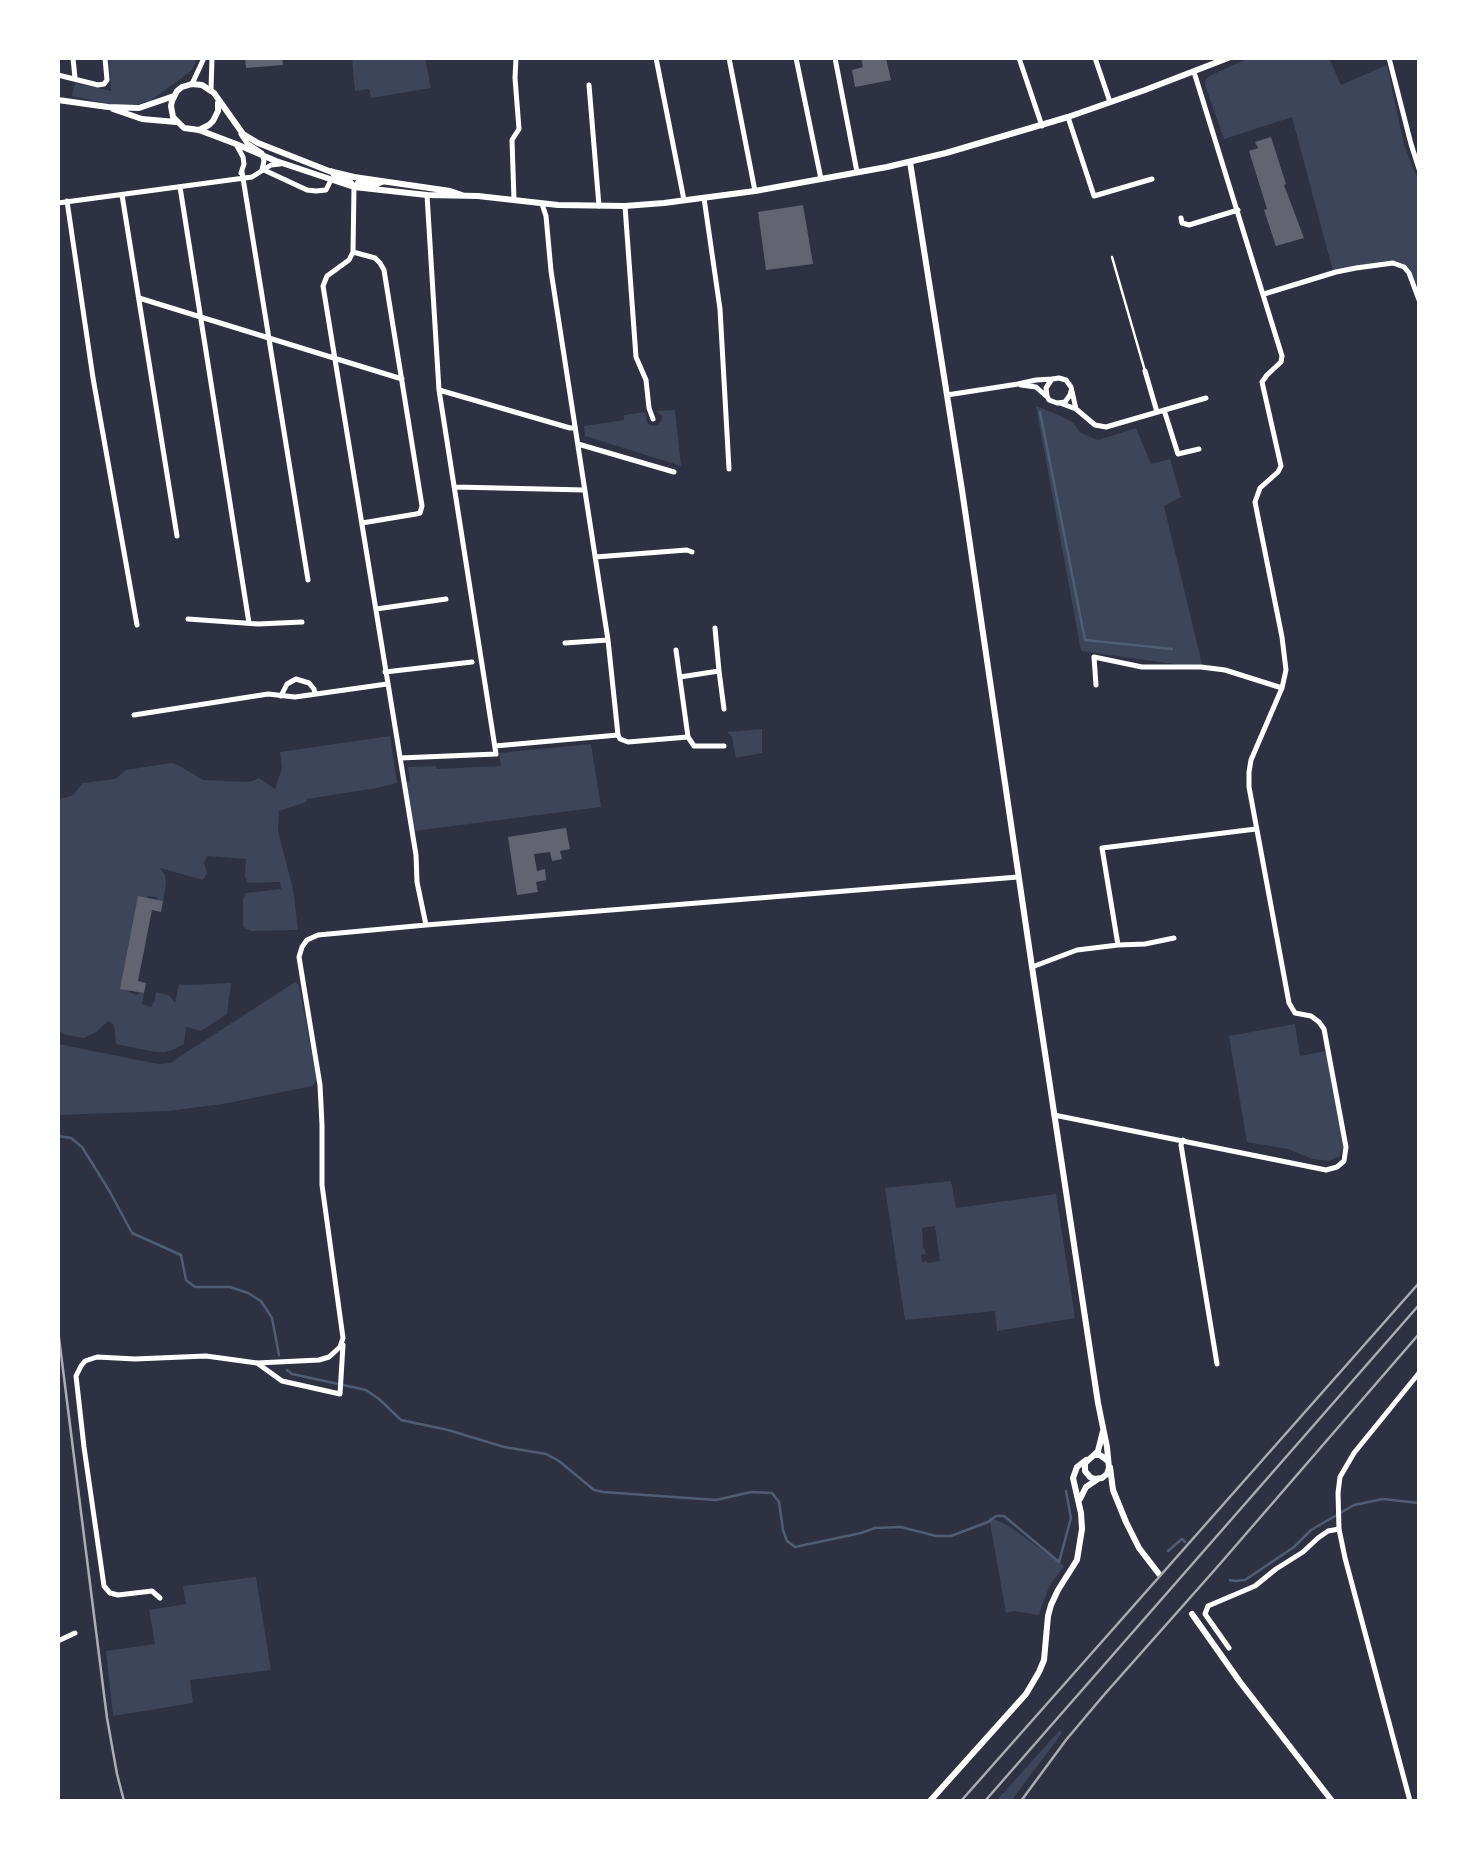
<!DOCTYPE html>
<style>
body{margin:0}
#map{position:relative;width:1477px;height:1859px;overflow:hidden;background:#2d3142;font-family:Commissioner,sans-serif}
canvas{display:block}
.frame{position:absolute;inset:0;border:60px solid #fff;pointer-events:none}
</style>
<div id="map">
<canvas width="1477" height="1859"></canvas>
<div class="frame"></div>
</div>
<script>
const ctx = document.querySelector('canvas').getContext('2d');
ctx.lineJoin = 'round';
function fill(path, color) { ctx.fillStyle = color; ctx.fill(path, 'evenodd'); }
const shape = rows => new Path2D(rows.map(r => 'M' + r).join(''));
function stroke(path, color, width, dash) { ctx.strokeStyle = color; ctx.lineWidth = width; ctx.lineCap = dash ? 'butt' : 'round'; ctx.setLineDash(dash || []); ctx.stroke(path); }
const green = shape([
 [109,58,198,58,191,71,150,101,138,104,113,105,72,96,75,83,111,91],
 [352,58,425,58,431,88,371,98,369,89,355,91],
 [1249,58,1329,58,1341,85,1387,65,1404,145,1419,182,1419,293,1410,270,1403,264,1395,262,1334,275,1292,117,1224,139,1205,85,1205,81,1209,76],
 [1036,406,1061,416,1073,423,1081,433,1098,440,1136,428,1151,464,1170,459,1181,497,1164,506,1202,664,1181,665,1081,651],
 [675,410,681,466,585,436,584,426,624,420,624,415,645,412,647,422,649,425,654,426,658,425,661,421,662,416,656,411],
 [762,729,762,753,736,758,732,737,727,732],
 [390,736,397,783,377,788,307,799,306,802,279,811,278,831,293,889,298,930,251,931,243,927,243,900,246,893,281,889,280,882,248,883,245,877,246,859,207,856,204,863,207,873,203,880,160,868,165,875,166,883,163,901,158,900,157,897,148,896,129,992,137,995,140,992,144,993,142,1004,151,1007,155,1000,156,992,169,995,175,1003,179,984,187,985,231,983,227,1014,201,1031,186,1027,184,1044,175,1049,165,1052,155,1052,116,1044,114,1025,108,1021,96,1032,84,1038,66,1035,58,1031,58,1017,60,1017,58,1000,58,800,73,795,83,783,115,779,126,770,171,763,176,764,203,780,249,782,259,778,275,789,282,768,280,752],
 [591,744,601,807,414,831,406,783,410,781,408,767,436,766,437,769,501,766,499,753],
 [295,982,299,985,317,1080,312,1086,223,1104,168,1111,58,1115,58,1044,153,1063,161,1064,170,1063],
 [1295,1024,1300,1056,1326,1051,1344,1145,1340,1156,1329,1161,1312,1159,1288,1149,1247,1142,1229,1036],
 [951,1181,956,1208,1056,1194,1075,1318,997,1331,995,1311,905,1320,885,1188],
 [935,1226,940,1261,927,1263,927,1261,922,1262,921,1255,926,1254,925,1249,923,1249,922,1228],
 [989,1517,1009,1526,1064,1566,1050,1585,1041,1608,1039,1615,1014,1611,1006,1613],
 [256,1577,271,1670,190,1680,193,1703,113,1716,106,1651,155,1644,149,1610,186,1604,183,1586],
 [1060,1730,1062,1733,1011,1801,996,1801]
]);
const stream = shape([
 [1040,412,1085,640,1172,649],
 [58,1136,71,1138,82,1147,110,1192,132,1233,181,1255,186,1280,195,1287,230,1287,248,1293,261,1301,272,1318,279,1355],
 [287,1370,292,1374,366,1390,379,1399,401,1420,448,1430,504,1447,546,1454,559,1461,594,1490,603,1492,716,1500,751,1492,772,1493,779,1502,783,1530,787,1541,795,1547,861,1533,875,1528,901,1527,936,1536,951,1536,988,1522,996,1516,1004,1516,1059,1562,1071,1518,1066,1491],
 [1168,1551,1182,1539,1185,1542],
 [1230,1580,1235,1581,1245,1580,1294,1547,1311,1530,1354,1505,1383,1499,1419,1503]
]);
const building = shape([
 [245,58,282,58,283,65,246,68],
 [861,58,886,58,891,80,855,87,852,70,863,67],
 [1271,137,1286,184,1284,185,1304,238,1276,246,1264,210,1267,209,1249,151,1258,148,1255,142],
 [803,205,813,264,766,270,758,212],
 [566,828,570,849,560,851,562,859,552,861,550,852,534,854,537,871,545,869,546,880,536,882,538,892,517,895,508,837],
 [138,896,163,901,161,912,152,910,138,981,146,983,144,993,120,989]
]);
const service = shape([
 [1112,257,1145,371]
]);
const minor = shape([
 [73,58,75,78],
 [656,58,684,200],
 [729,58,755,191],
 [796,58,821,179],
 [835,58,857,172],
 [1019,58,1042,126],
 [1095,58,1110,102],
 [1389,58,1411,144,1419,169],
 [58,75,98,85,104,84,107,80,105,58],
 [192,84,204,58],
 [589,85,599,206],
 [211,90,212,58],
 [1068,117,1094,196,1152,179],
 [241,134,247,143,262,153,264,161,262,170],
 [236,144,243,157,244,164,241,173],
 [264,170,307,190,316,191,326,190,331,180],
 [331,171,335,177,351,182,354,187],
 [242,172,308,580],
 [180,187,249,623],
 [354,187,353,252,349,260,327,276,323,286,416,855,417,882,426,925],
 [354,187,358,182,376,185,383,182],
 [122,195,177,536],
 [704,198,720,309,729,469],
 [514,200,512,140,519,129,515,78,516,58],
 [67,201,93,378,137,625],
 [58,203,252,177,271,165,280,164],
 [542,204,546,216,551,271,608,640,618,735],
 [625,206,636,357,646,380,649,408,653,419],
 [1181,218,1182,223,1189,225,1238,210],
 [353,252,375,258,380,263,384,270,422,506,420,513,416,514,362,523],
 [1264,294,1336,272,1356,268,1393,263,1404,267,1409,273,1419,300],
 [139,298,402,379],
 [1145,371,1157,412],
 [1021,385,1036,387,1046,396],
 [439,390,570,428,575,428],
 [1071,391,1070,395,1065,402,1057,403,1049,400,1047,396,1046,388,1052,379,1059,378,1066,380,1071,387,1076,409],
 [947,395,1018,384,1036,380,1052,379],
 [1060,403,1076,409,1095,425,1106,427,1206,398],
 [1164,410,1178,454,1199,449],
 [578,444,674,472],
 [455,487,585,490],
 [595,557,687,550,692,552],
 [376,609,446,599],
 [188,619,258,624,302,622],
 [715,628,719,671],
 [565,643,608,640],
 [385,672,472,662],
 [680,677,719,671,724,709],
 [1096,685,1094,657,1142,667,1201,667,1225,670,1282,688],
 [281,696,287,684,296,679,309,683,314,689,315,694],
 [134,715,268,694,295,697,387,684],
 [618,735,620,739,628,742,688,737,676,650],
 [688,737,694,746,724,746],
 [495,746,618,735],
 [400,758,496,754,439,390,427,195],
 [1118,945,1145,944,1174,938],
 [1032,967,1077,950,1118,945,1102,848,1256,829],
 [1054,1115,1326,1170,1337,1167,1344,1161,1346,1147,1324,1029,1319,1022,1311,1016,1295,1013,1289,1003,1249,787,1249,772,1251,760,1282,688,1286,670,1282,637,1255,502,1260,488,1278,472,1281,466,1262,382,1267,375,1281,362,1282,356,1194,72],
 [1183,1140,1181,1145,1217,1364],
 [257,1363,282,1381,340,1394,343,1345],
 [160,1598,152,1591,118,1595,110,1593,104,1586,84,1447,76,1376,81,1366,85,1361,97,1357,135,1359,206,1356,257,1363,319,1360,329,1357,340,1347,343,1338,322,1185,322,1125,320,1085,299,957,302,947,307,940,318,935,426,925,1018,877],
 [58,1641,75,1633],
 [1229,1648,1205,1614,1208,1606,1255,1586,1276,1569,1303,1552,1318,1538,1328,1531,1339,1529],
 [1410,1801,1345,1558,1339,1529,1338,1493,1340,1477,1354,1453,1419,1373]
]);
const tertiary = shape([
 [58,100,108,107,139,108,174,96],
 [113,109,142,119,176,122],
 [199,130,209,125,213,121,218,111,218,103],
 [910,162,962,490,1032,967,1098,1403,1107,1447,1109,1468,1107,1474,1102,1478,1094,1479,1090,1477,1085,1471,1085,1463,1094,1455,1100,1455,1108,1461],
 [462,195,450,191,354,177,329,171,258,143,243,134,214,93,202,85,192,84,182,87,177,91,172,101,171,106,173,117,184,128,199,130,236,144,276,161,354,187,427,195,478,196,558,205,625,206,664,203,755,191,887,167,946,153,1068,117,1145,90,1228,58],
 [1094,1455,1098,1451,1103,1431],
 [1110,1467,1113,1490,1126,1522,1139,1548,1159,1574],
 [1080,1499,1086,1487,1098,1479],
 [1192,1614,1240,1682,1332,1801],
 [930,1801,1026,1694,1039,1672,1044,1660,1048,1616,1051,1605,1058,1590,1077,1560,1082,1529,1081,1513,1073,1478,1077,1467,1086,1460]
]);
const rail = shape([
 [58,1330,107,1718,117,1774,124,1801],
 [961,1801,1419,1283],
 [985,1801,1419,1305],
 [1021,1801,1066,1740,1103,1696,1219,1565,1419,1334]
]);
fill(green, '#3c4559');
stroke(stream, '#4f5d75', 2.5);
fill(building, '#626471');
stroke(service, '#fff', 2.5);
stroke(minor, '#fff', 5);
stroke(tertiary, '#fff', 6);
stroke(rail, '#abadb3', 2.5);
</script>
